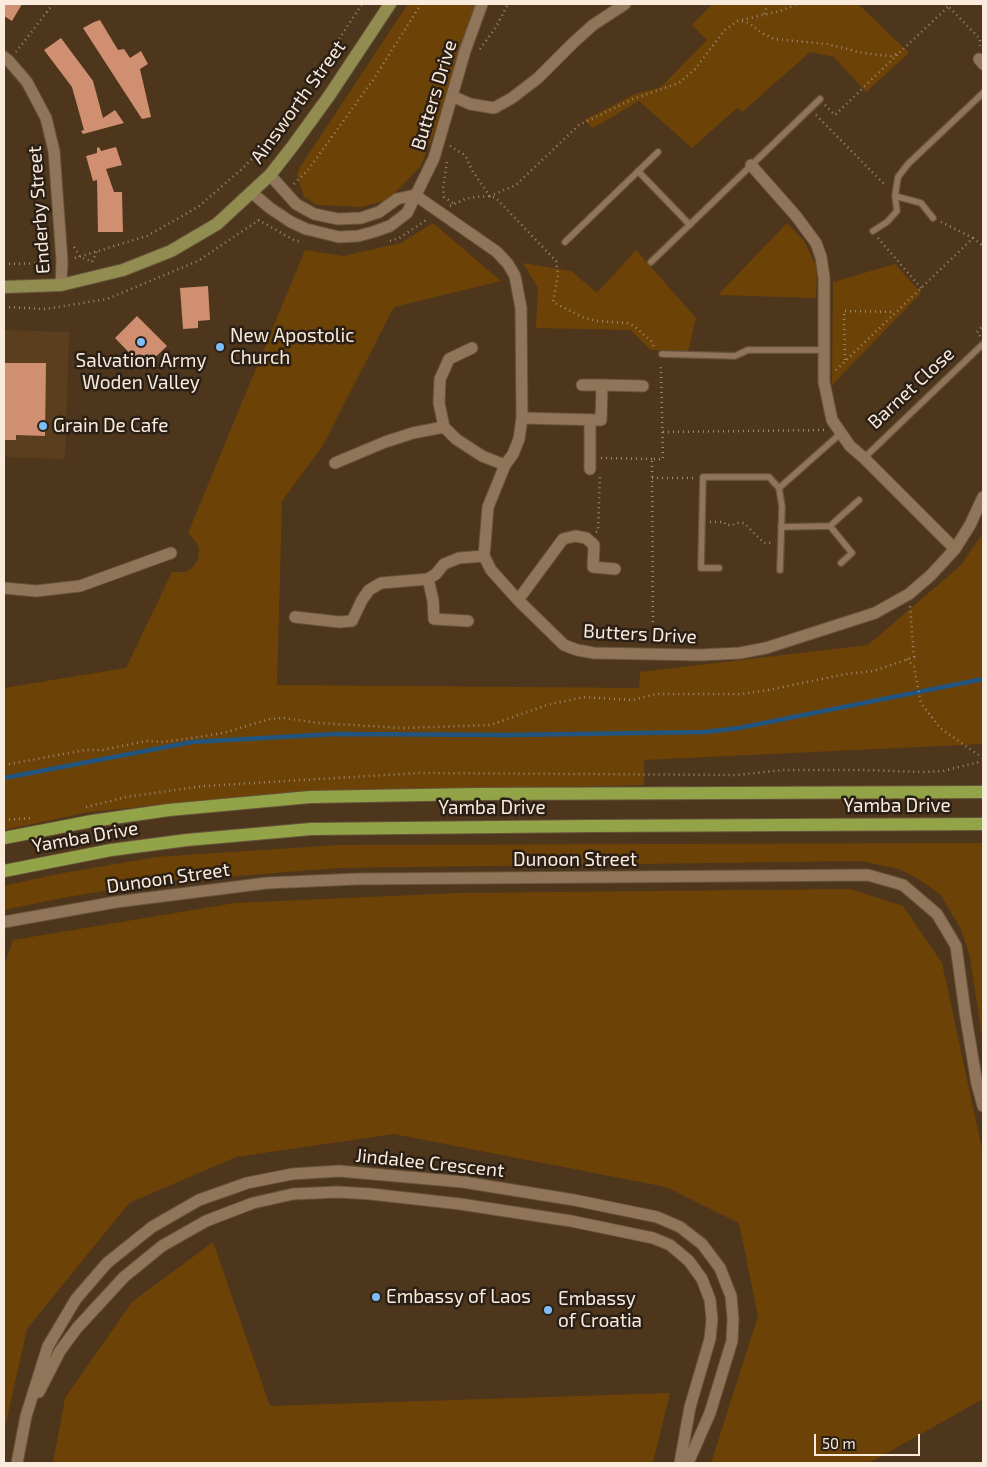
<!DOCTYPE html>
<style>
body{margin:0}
#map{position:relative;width:987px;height:1467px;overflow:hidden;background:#4e361c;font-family:"Exo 2",sans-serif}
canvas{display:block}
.frame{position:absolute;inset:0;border:5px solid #faebdc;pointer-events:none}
.scale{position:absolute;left:814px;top:1434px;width:106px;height:22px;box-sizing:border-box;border:2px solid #faebdc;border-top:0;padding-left:6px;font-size:15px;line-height:18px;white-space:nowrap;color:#faebdc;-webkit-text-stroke:4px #2b2015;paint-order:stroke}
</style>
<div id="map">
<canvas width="987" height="1467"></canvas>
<div class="frame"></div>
<div class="scale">50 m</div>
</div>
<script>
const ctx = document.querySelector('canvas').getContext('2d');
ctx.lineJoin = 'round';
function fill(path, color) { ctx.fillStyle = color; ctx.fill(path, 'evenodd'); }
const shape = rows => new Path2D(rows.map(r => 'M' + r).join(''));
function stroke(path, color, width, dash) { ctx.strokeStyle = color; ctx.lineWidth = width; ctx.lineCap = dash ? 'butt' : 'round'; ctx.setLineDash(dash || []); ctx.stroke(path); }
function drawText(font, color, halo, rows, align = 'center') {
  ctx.font = font + ' "Exo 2",sans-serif'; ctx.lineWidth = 5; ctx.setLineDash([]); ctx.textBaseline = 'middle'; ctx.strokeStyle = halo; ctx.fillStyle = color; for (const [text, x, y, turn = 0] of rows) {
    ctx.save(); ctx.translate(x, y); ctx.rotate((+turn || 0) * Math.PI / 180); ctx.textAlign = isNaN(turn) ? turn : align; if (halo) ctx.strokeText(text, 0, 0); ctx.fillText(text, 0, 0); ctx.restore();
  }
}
const built = shape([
 [4,330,69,332,65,459,4,457]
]);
const green = shape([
 [408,4,478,4,469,23,441,117,420,167,388,200,360,207,317,205,304,197,297,175,300,167],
 [712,4,858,4,909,53,866,92,834,57,810,52,742,112,737,108,692,148,639,101,593,128,584,120,635,94,661,87,707,40,692,25],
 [433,223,501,281,394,307,322,447,282,501,277,685,639,688,640,672,868,645,960,566,983,533,983,744,644,760,644,785,278,793,89,812,4,830,4,688,126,668,172,572,185,572,191,569,198,560,199,549,197,543,188,533,305,250,343,256,401,243],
 [787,223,804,241,817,267,816,298,718,295],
 [636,250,696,318,688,351,651,350,630,330,536,328,538,288,523,263,571,271,597,293],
 [895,264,921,293,832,385,833,282],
 [983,843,983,1044,970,957,961,929,940,894,918,879,899,869,861,861,339,868,158,882,62,898,4,910,4,886,58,874,156,857,338,845],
 [850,889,903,906,942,963,983,1154,983,1399,869,1463,711,1463,758,1316,739,1223,666,1187,394,1134,236,1157,129,1203,27,1329,4,1431,4,967,13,940,235,903,458,893],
 [213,1242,270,1406,670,1393,653,1463,53,1463,65,1398,132,1302]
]);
const stream = shape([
 [4,778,192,742,335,734,510,735,705,732,739,728,983,679]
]);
const building = shape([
 [4,4,22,4,12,21,4,16],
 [100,20,118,50,124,49,130,58,141,51,148,64,140,69,151,117,142,119,83,28,94,22],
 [61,38,93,81,103,118,115,110,124,123,83,134,81,131,84,130,72,87,44,50],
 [99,147,101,151,116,147,122,165,106,169,114,192,122,192,123,232,98,232,97,180,93,181,86,156,97,153,97,148],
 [208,286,210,320,198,321,198,328,183,329,180,288],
 [137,316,167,346,144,368,115,338],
 [4,363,46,363,45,436,16,435,16,440,4,440]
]);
const path = shape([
 [946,4,980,39,980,46],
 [764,14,768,4],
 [742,21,749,23,762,33,774,39,828,44,862,53,891,56,899,53,949,6],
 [480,49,496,27,508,4],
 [16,52,53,4],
 [825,105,835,115,898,54],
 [816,115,886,186],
 [450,146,465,155,473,172,490,196,516,185,579,125,633,99,679,83,695,69,725,30,738,21,780,11,798,4],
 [447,162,443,188,444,197,453,203],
 [294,184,308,170,373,80,421,4],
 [450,206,465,199,476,197,490,196,496,198,556,261,558,275,553,302,584,318,598,321,627,323,634,326,651,341,655,349],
 [258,220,294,240,301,242],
 [941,222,973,238],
 [878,238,921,288],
 [390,241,399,238,428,219],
 [74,247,80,257,92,262,97,251],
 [75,258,147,236,198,207,243,168,278,132,362,4],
 [4,264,50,263],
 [4,307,46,309,107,299,198,261,259,220],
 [980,336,977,332,983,326],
 [845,360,844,311,895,312],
 [836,370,973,238,983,246],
 [663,432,824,430],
 [601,458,652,459],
 [652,478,693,478],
 [710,522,724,522,726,525,733,525,735,523,744,523,764,543,772,543],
 [596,532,598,531,600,477],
 [653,642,652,459,663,459,661,369,659,364],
 [907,659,914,667,921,703,940,728,983,758],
 [4,765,85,750,103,750,146,741,164,742,199,737,223,733,270,719,283,718,319,723,403,728,490,725,547,705,584,697,632,700,656,694,742,694,768,690,846,674,874,671,914,657,910,606],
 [86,807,126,797,204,786,419,773,737,775,784,770,864,770,923,772,943,771,983,761],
 [4,820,32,818]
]);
const lane = shape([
 [638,171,690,225],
 [895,196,921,203,933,218],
 [873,231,887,222,897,211,895,196,898,177,908,164,983,93],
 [565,242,658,152],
 [651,262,820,99],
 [662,354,735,356,748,350,823,350],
 [864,458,983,344],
 [779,488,782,507,780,570],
 [830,526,859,500],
 [781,527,830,526,852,553,841,563],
 [719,568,701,568,703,477,769,477,779,488,840,434]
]);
const street = shape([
 [4,57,9,61,27,82,46,118,54,151,62,261,61,285],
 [979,59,983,64],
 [452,96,470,104,494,108,512,98,538,78,573,43,593,25,625,4],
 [751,165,796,216,816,243,821,257,824,277,824,382,832,420,850,446,864,458,955,549],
 [270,175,296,204,314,214,338,219,361,218,379,212,397,199,415,195,497,252,508,264,515,276,521,308,522,418,519,439,513,454,505,465,488,507,484,556,491,570,518,600,564,645,577,650,594,653,700,655,740,653,766,648,875,613,909,594,931,575,955,549,970,525,983,497],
 [251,192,270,208,291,222,306,229,339,237,358,236,373,232,390,226,407,213,434,158,465,51,482,4],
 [472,348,449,359,440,379,439,403,444,427,456,439,482,456,505,465],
 [582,385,602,385],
 [522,418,601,420,602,385,643,386],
 [335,463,385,442,413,433,444,427],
 [590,469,590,420],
 [428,579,433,600,434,619,468,621],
 [4,588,36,591,80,586,171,553],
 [518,600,563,539,575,536,586,538,594,545,593,567,615,569],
 [295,617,339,622,352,621,362,600,369,590,381,583,428,579,436,574,444,564,459,558,484,556],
 [4,922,116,902,267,883,357,879,868,875,903,885,937,914,956,946,965,1012,977,1084,983,1106],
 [39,1392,60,1351,77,1328,124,1277,162,1246,206,1221,253,1203,293,1194,338,1192,371,1194,460,1204,571,1221,653,1238,670,1245,689,1261,702,1279,710,1300,712,1319,710,1339,690,1407,680,1463],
 [17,1463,26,1416,48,1346,76,1299,107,1263,152,1227,199,1200,247,1183,292,1174,339,1171,463,1182,574,1200,657,1217,680,1227,702,1244,720,1268,731,1296,733,1319,732,1341,710,1413,688,1463]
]);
const secondary = shape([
 [4,287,61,285,123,270,171,251,217,224,270,175,292,147,329,96,390,4]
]);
const primary = shape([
 [4,838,92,821,169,810,310,797,477,794,983,792],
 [4,871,111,850,187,840,311,829,591,826,983,824]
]);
const markers = [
 [141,342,5,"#7dbef9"],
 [220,347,5,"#7dbef9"],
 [43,426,5,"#7dbef9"],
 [376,1297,5,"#7dbef9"],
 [548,1310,5,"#7dbef9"]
];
const streetNames = [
 ["Butters Drive",434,95,-73],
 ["Ainsworth Street",298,102,-54],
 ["Enderby Street",39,210,-94],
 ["Barnet Close",911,388,-43],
 ["Butters Drive",640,634,3],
 ["Yamba Drive",897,806],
 ["Yamba Drive",492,808],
 ["Yamba Drive",85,837,-10],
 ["Dunoon Street",575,860],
 ["Dunoon Street",168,878,-8],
 ["Jindalee Crescent",430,1163,6]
];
const poiNames = [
 ["New Apostolic",230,336],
 ["Church",230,358],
 ["Salvation Army",141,361,"center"],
 ["Woden Valley",141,383,"center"],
 ["Grain De Cafe",53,426],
 ["Embassy of Laos",386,1297],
 ["Embassy",558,1299],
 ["of Croatia",558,1321]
];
fill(built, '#5b3e1d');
fill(green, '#6d4206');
stroke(stream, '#215580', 4.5);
fill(building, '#cf8f70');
stroke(lane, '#67533b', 8);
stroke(street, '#67533b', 13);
stroke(secondary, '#67533b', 14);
stroke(primary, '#67533b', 14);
stroke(path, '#9d8974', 2.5, [1, 4]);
stroke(lane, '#90755a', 5.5);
stroke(street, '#90755a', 11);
stroke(secondary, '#918d51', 12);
stroke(primary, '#92a447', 12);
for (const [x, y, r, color] of markers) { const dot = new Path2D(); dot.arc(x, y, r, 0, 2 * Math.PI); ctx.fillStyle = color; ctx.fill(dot); stroke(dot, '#2b2015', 2); }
drawText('19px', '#faebdc', '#2b2015', streetNames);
drawText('19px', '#faebdc', '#2b2015', poiNames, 'left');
</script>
